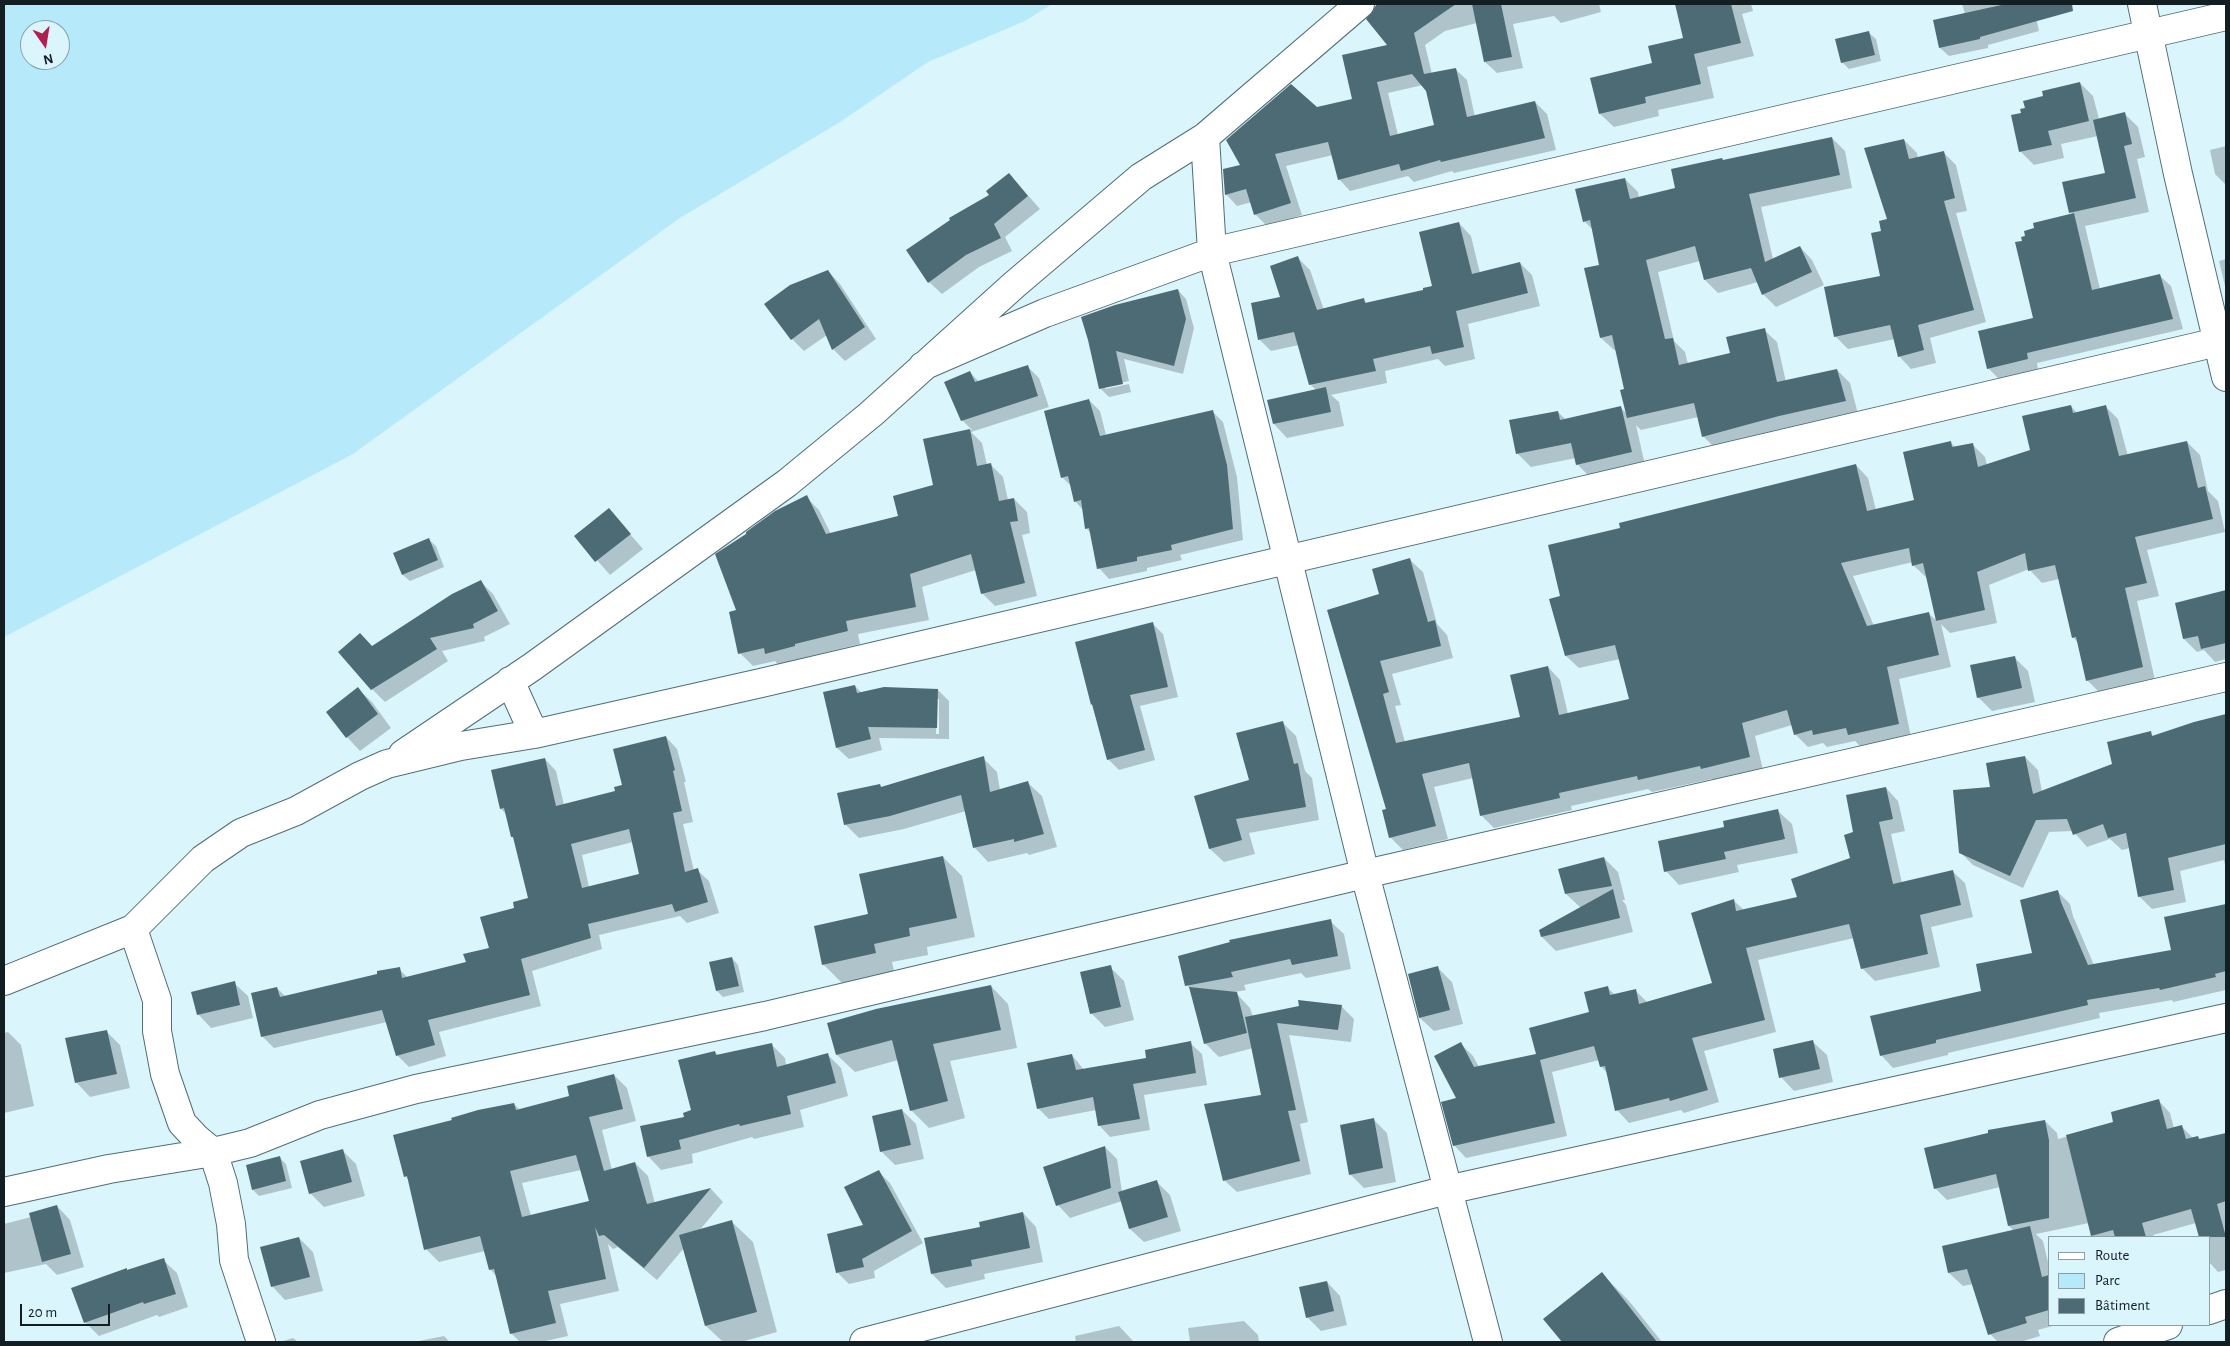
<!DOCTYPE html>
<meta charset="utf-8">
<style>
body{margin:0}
#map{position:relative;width:2230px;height:1346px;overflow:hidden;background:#dbf5fd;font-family:"Alegreya Sans",sans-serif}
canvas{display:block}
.frame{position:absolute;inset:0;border:5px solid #121e22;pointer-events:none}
.legend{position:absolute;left:2048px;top:1236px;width:162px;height:90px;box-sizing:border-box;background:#dbf5fd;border:1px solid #8b9fa5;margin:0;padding:6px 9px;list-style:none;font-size:15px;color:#121e22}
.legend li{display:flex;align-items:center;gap:10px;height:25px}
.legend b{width:25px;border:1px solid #8b9fa5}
.north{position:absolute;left:20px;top:20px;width:50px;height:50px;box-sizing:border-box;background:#dbf5fd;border:1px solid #8b9fa5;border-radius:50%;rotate:167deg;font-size:14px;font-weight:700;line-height:20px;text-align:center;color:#121e22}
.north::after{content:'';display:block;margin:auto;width:18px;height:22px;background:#b01f4d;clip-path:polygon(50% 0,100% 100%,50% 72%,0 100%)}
.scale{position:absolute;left:20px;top:1304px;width:90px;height:22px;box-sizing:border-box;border:2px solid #121e22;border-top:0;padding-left:6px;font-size:15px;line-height:18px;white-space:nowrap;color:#121e22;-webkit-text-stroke:4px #dbf5fd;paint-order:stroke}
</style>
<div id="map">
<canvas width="2230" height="1346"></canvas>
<div class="frame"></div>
<ul class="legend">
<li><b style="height:6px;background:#fff"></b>Route</li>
<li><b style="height:14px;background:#b6eafa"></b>Parc</li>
<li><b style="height:14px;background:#4d6b74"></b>Bâtiment</li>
</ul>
<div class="north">N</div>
<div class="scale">20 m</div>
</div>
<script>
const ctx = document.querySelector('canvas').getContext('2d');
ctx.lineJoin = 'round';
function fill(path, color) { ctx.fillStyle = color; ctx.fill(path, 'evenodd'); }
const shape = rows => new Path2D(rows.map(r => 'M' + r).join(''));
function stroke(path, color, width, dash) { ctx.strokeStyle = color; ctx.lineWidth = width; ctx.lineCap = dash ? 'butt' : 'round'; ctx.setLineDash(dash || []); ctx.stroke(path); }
const green = shape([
 [4,4,1052,4,1025,21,928,62,840,122,680,218,353,454,4,637],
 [30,30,60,30,60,60,30,60]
]);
const shadow = shape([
 [1379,4,1599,4,1601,12,1561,23,1554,16,1513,24,1523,68,1497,73,1485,62,1477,23,1445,31,1425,45,1432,74,1455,69,1467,80,1475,117,1535,102,1547,114,1556,150,1454,173,1452,171,1414,182,1408,176,1350,191,1339,179,1333,155,1286,166,1302,215,1267,226,1255,214,1252,202,1237,206,1226,194,1242,166,1316,108,1353,100,1389,45,1376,6],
 [1423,85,1427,91,1435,126,1398,135,1388,93],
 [1683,4,1751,4,1753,11,1742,14,1754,56,1707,67,1714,98,1658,110,1659,116,1614,127,1600,114,1684,39,1687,17],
 [1962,4,2033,4,2039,31,1988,45,1988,48,1949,56,1940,48,1934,21,1965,14],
 [1869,33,1876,39,1881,61,1849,69,1842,62],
 [2080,83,2093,96,2099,119,2124,113,2138,127,2145,157,2137,159,2149,212,2085,226,2100,289,2160,276,2171,286,2183,329,2037,363,2038,370,1999,379,1988,368,2034,319,2023,242,2073,215,2064,183,2106,173,2098,136,2061,144,2064,158,2034,165,2021,152,2012,116,2023,114,2026,109,2045,97],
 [1832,138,1845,151,1852,188,1761,207,1773,259,1800,247,1812,260,1824,285,1776,307,1763,294,1758,282,1718,293,1705,280,1700,261,1658,272,1674,341,1685,352,1688,364,1731,354,1764,330,1777,342,1786,382,1837,370,1850,383,1858,414,1716,449,1703,436,1698,417,1641,430,1636,425,1645,465,1591,478,1577,464,1576,458,1531,467,1517,453,1558,412,1566,420,1621,408,1627,414,1626,390,1617,350,1614,350,1601,338,1601,266,1593,230,1584,221,1625,179,1638,192,1639,198,1677,189,1724,161],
 [1904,140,1917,153,1918,158,1943,152,1956,165,1967,211,1956,213,1986,322,1930,338,1936,363,1911,369,1899,356,1895,339,1848,349,1835,336,1881,277,1883,232,1888,220],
 [2226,146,2226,185,2215,174,2210,150],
 [1009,174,1040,209,1005,237,1012,251,979,267,942,294,929,282,991,195],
 [1459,223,1471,236,1480,273,1520,263,1532,275,1540,306,1468,324,1475,359,1445,366,1438,359,1385,371,1387,383,1331,395,1339,402,1344,426,1287,438,1274,424,1316,390,1310,384,1299,345,1271,351,1259,339,1282,298,1298,258,1310,270,1324,310,1364,300,1368,304,1425,291,1433,287],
 [2226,259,2226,290,2219,261],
 [828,271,840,284,876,339,845,361,833,349,827,335,804,351,792,339],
 [1178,290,1186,299,1194,328,1183,374,1124,359,1129,381,1105,386,1105,389,1129,384,1131,392,1109,397,1100,388,1089,339],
 [1027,366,1039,378,1049,407,971,432,982,443,987,465,990,464,1003,477,1008,500,1014,499,1027,512,1030,533,1022,535,1037,596,995,606,982,593,976,570,922,587,929,620,858,634,860,644,807,657,808,659,779,666,775,661,753,666,740,653,738,611,806,497,819,510,831,534,900,517,935,486,925,440,972,430,962,420,970,372,979,382],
 [1089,400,1100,411,1106,435,1212,411,1223,422,1237,477,1243,540,1180,555,1182,560,1147,568,1147,571,1109,579,1099,568,1092,534,1086,528,1083,510,1075,501,1072,487,1062,477],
 [2071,406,2077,413,2106,407,2118,419,2128,456,2187,442,2200,455,2208,491,2218,501,2225,532,2147,550,2159,596,2137,601,2155,680,2100,693,2087,680,2078,643,2073,637,2059,579,2042,583,2029,569,1989,585,1997,623,1950,633,1941,624,1951,667,1899,679,1911,737,1862,748,1855,741,1827,747,1823,743,1808,747,1795,734,1792,725,1755,736,1763,770,1715,781,1712,779,1652,792,1648,789,1571,806,1572,810,1494,828,1481,815,1473,778,1434,787,1448,839,1403,850,1390,837,1388,810,1329,610,1381,595,1410,560,1423,572,1437,624,1447,635,1453,658,1392,674,1401,705,1395,706,1405,742,1521,718,1548,667,1560,680,1568,714,1630,700,1620,659,1579,668,1566,656,1562,597,1622,529,1856,465,1868,478,1876,510,1916,501,1950,442,1956,448,1972,444,1985,457,1987,465,2031,451],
 [1913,562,1913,565,1927,578,1938,622,1928,613,1874,626,1853,576],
 [609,510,643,549,610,575,576,536],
 [429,540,436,546,444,567,410,581,403,575,395,554],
 [480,581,493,594,510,624,484,637,485,641,442,651,448,661,385,702,372,689,372,647],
 [2226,592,2226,659,2215,662,2204,650,2197,652,2184,639,2176,604],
 [1153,624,1163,634,1178,697,1140,706,1155,760,1119,770,1108,759,1092,704],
 [2014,657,2028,671,2035,702,1992,711,1978,697],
 [855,686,862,693,938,690,949,701,949,739,879,738,882,750,849,759,837,748],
 [937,699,939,699,939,734,936,734],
 [358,689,372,702,391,728,360,751,347,737],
 [2226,716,2226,870,2224,860,2180,871,2186,902,2152,909,2139,896,2130,848,2122,850,2110,839,2087,847,2073,831,2049,832,2023,888,1973,865,1960,852,1992,788,2025,757,2038,770,2042,792,2114,765,2150,733,2154,737,2195,723],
 [1282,722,1296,736,1305,771,1312,778,1319,820,1249,833,1255,854,1224,862,1210,849],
 [666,737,677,749,686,782,684,782,693,822,683,824,694,871,697,870,709,881,719,913,687,923,680,916,599,935,602,949,532,971,541,1006,439,1032,446,1056,409,1067,397,1055,387,1022,274,1048,263,1037,252,994,277,988,286,997,399,969,408,978,467,963,490,949,516,909,529,899,514,839,506,814,501,809,545,759,556,771,564,805,616,792,624,786],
 [633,842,640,874,589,887,582,855],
 [983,758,997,772,1000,790,1028,783,1042,796,1057,847,1029,855,1027,853,988,862,975,848,966,811,904,829,859,838,845,824,880,786,882,788],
 [1886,788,1898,801,1905,831,1891,834,1902,883,1952,871,1965,883,1973,917,1931,927,1940,967,1875,981,1863,969,1854,938,1758,960,1776,1032,1704,1051,1719,1102,1684,1113,1681,1110,1629,1123,1617,1110,1608,1074,1601,1066,1599,1060,1552,1072,1567,1136,1466,1158,1454,1145,1461,1044,1473,1056,1479,1067,1538,1055,1590,1013,1608,988,1615,995,1635,990,1648,1003,1714,984,1733,900,1744,910,1798,898,1852,859,1854,833],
 [1778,811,1792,824,1798,853,1737,865,1739,872,1679,885,1666,871,1726,828],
 [943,857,962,876,975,937,927,947,928,955,892,962,894,971,842,983,823,964,870,915],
 [1604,858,1618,872,1625,900,1622,900,1626,905,1633,932,1556,951,1542,937,1540,931,1581,908,1566,894],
 [2058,892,2070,904,2073,916,2094,965,2173,951,2165,918,2226,905,2226,990,2173,1002,2172,1000,2099,1013,2100,1018,1948,1053,1948,1055,1893,1068,1881,1055,1983,992,2034,954],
 [1330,921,1344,934,1351,969,1306,978,1301,973,1244,985,1246,990,1235,992,1250,1008,1253,1017,1341,1006,1354,1019,1351,1042,1289,1035,1308,1122,1300,1124,1311,1174,1237,1192,1224,1180,1263,1096,1253,1048,1219,1057,1205,1043,1191,990,1187,985],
 [732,958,738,965,744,992,723,997,717,991],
 [1110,967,1124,981,1134,1020,1105,1027,1091,1013],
 [1438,968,1452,982,1463,1024,1434,1031,1420,1018],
 [234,983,248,996,253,1018,211,1028,198,1014],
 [991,986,1008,1004,1017,1048,950,1061,965,1118,929,1128,911,1110,898,1060,855,1072,837,1055,829,1024],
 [106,1031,120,1045,130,1088,90,1097,77,1083,67,1039],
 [8,1032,21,1045,34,1106,4,1113,4,1033],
 [1813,1042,1827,1055,1833,1082,1794,1091,1781,1077],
 [1190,1043,1202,1054,1207,1085,1144,1095,1150,1130,1110,1137,1099,1125,1096,1110,1049,1119,1038,1108,1072,1055,1084,1070,1147,1059],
 [771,1044,785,1058,786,1065,827,1054,841,1068,848,1096,800,1110,804,1127,754,1139,752,1137,692,1154,693,1163,661,1170,648,1156,693,1111,715,1052,719,1056],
 [614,1075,627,1088,636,1121,602,1130,612,1170,635,1163,648,1176,655,1204,711,1189,723,1202,699,1231,732,1222,753,1242,777,1332,741,1342,723,1342,706,1326,684,1248,657,1280,618,1247,613,1249,608,1244,619,1291,560,1304,568,1336,541,1342,520,1342,511,1333,497,1277,490,1269,485,1251,439,1262,426,1249,409,1180,405,1176,514,1104,520,1110,571,1097],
 [581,1170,590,1202,531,1216,522,1183],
 [2159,1101,2170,1113,2174,1128,2182,1127,2193,1138,2198,1137,2201,1140,2226,1134,2226,1270,2218,1272,2209,1262,2209,1237,2200,1237,2196,1223,2153,1235,2154,1237,2093,1237,2089,1223,2036,1234,2043,1241,2049,1266,2049,1325,2056,1325,2038,1330,2040,1336,2020,1342,1998,1342,1990,1334,1973,1284,1963,1286,1949,1273,2014,1231,2009,1226,2000,1187,1947,1200,1935,1188,2045,1121,2057,1133,2058,1139,2114,1123],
 [902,1110,916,1124,924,1159,895,1165,881,1151],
 [1374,1120,1387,1133,1396,1182,1364,1188,1350,1174],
 [1105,1147,1117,1159,1122,1192,1156,1181,1170,1195,1181,1231,1144,1242,1130,1229,1122,1201,1070,1218,1058,1205],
 [342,1150,356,1164,365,1196,324,1207,310,1193],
 [279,1157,286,1164,292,1188,259,1196,253,1190],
 [878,1171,890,1183,923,1243,874,1271,875,1278,849,1284,837,1272,865,1226],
 [57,1206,70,1220,84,1267,57,1275,46,1264,4,1273,4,1224,31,1217],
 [1023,1213,1036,1227,1043,1262,984,1274,985,1279,946,1288,932,1274,925,1239,982,1228],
 [299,1238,313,1252,323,1291,285,1300,272,1286],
 [163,1260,177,1273,188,1307,159,1317,157,1315,99,1336,85,1322,128,1271],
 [1602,1274,1629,1301,1662,1342,1563,1342,1545,1319],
 [1327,1282,1340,1296,1347,1325,1321,1331,1307,1317],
 [1244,1321,1258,1335,1259,1342,1190,1342,1188,1328],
 [1119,1326,1134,1342,1076,1342,1075,1336],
 [444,1336,450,1342,414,1342],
 [293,1338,298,1342,280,1342]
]);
const building = shape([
 [1377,4,1456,4,1414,33,1424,74,1456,68,1467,117,1535,101,1545,138,1441,162,1440,160,1401,171,1399,164,1338,180,1328,142,1275,154,1291,203,1254,215,1246,189,1225,195,1223,169,1240,165,1226,140,1291,84,1317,107,1352,99,1342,55,1387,45,1366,19],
 [1412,74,1426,91,1434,125,1390,136,1377,82],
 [1472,4,1501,4,1512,57,1484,62],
 [1675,4,1731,4,1741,43,1694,54,1701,84,1645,97,1646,103,1599,114,1590,78,1652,63,1648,46,1683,38],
 [2006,4,2072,4,2073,11,1980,37,1980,39,1939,48,1933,20],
 [1869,31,1875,55,1841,63,1835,39],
 [2080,82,2089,121,2048,131,2052,145,2019,152,2011,115,2021,113,2020,109,2025,108,2023,101,2043,96,2042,91],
 [2125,112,2132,144,2124,146,2136,198,2069,213,2062,182,2105,173,2093,120],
 [1832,137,1840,175,1749,194,1765,262,1800,246,1812,272,1762,295,1751,268,1704,280,1695,246,1646,260,1665,339,1673,338,1679,365,1730,353,1726,337,1765,328,1777,382,1837,369,1846,401,1779,416,1702,437,1694,403,1627,418,1620,390,1624,389,1612,335,1600,338,1584,268,1599,265,1590,220,1583,222,1575,189,1625,178,1630,199,1675,188,1671,169,1722,158,1723,160],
 [1904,139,1909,159,1944,151,1955,198,1944,201,1974,310,1918,325,1924,350,1898,357,1890,325,1834,337,1824,287,1880,276,1871,233,1881,231,1879,221,1887,219,1864,148],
 [1009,173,1028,196,994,224,1001,238,966,255,928,283,906,250,950,220,949,218,989,195,986,191],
 [2074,213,2092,290,2160,274,2173,319,2027,353,2028,359,1987,369,1978,331,2033,318,2015,242,2022,241,2021,237,2025,236,2024,231,2034,228,2033,223],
 [1459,222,1472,274,1520,262,1528,293,1456,311,1464,347,1432,354,1430,346,1373,359,1376,371,1309,385,1294,332,1258,340,1251,303,1280,297,1270,266,1298,256,1317,310,1364,298,1365,303,1423,290,1423,288,1432,286,1419,232],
 [828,270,865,327,832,350,819,319,791,340,764,304,790,285],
 [1178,289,1186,319,1174,366,1116,351,1123,384,1099,389,1088,340,1081,317,1115,305],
 [1028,365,1038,396,961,421,944,382,970,371,975,382],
 [1326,387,1331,412,1273,424,1267,400],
 [1089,399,1100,436,1213,410,1227,465,1233,529,1171,545,1172,550,1137,557,1137,561,1097,569,1089,528,1085,529,1081,500,1074,502,1068,476,1061,478,1044,411],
 [2071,405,2073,413,2106,405,2119,456,2187,441,2198,488,2205,486,2213,519,2135,537,2147,583,2125,588,2143,667,2086,681,2076,637,2072,638,2055,565,2028,571,2025,553,1977,572,1985,610,1936,621,1923,563,1912,566,1909,548,1841,563,1867,626,1929,612,1939,655,1887,667,1899,724,1848,735,1846,728,1813,735,1812,730,1794,735,1787,710,1742,723,1750,757,1701,769,1700,766,1638,780,1637,776,1559,793,1560,798,1480,816,1469,763,1422,774,1436,826,1389,838,1382,810,1386,809,1327,610,1379,594,1372,569,1410,558,1428,622,1435,620,1441,646,1380,661,1389,692,1383,694,1396,743,1520,717,1510,675,1548,666,1559,715,1629,699,1615,645,1565,656,1549,599,1560,596,1548,545,1620,528,1619,523,1856,464,1867,511,1914,500,1903,452,1951,441,1952,447,1973,443,1978,467,2030,450,2022,416],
 [1621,406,1632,452,1576,465,1571,443,1516,454,1509,420,1558,411,1560,420],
 [970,429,977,466,991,463,999,501,1014,498,1018,521,1010,522,1025,583,981,594,971,554,910,574,916,607,846,621,848,631,795,644,795,646,765,654,764,648,738,654,729,612,736,610,715,554,746,534,746,532,775,511,807,495,826,534,898,516,893,496,933,485,923,439],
 [609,508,631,534,595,562,574,536],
 [429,538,438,560,402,575,393,553],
 [481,580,498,611,473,624,474,628,430,638,437,649,371,690,338,652,360,633,372,646,452,594],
 [2226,590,2226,643,2201,649,2198,636,2183,639,2175,603],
 [1153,622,1168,687,1130,695,1145,750,1107,760,1092,704,1091,705,1075,642],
 [2015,656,2022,688,1977,698,1970,665],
 [855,685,857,693,884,687,938,689,937,728,868,727,871,739,836,748,823,692],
 [358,687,378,714,346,738,326,712],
 [2226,714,2226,844,2168,858,2174,890,2138,897,2126,833,2108,838,2103,824,2073,835,2067,819,2036,820,2010,876,1959,853,1953,790,1990,787,1986,763,2025,756,2033,794,2112,764,2107,742,2151,731,2152,736,2194,722],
 [1283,721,1294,764,1298,763,1306,807,1236,819,1242,840,1209,849,1194,796,1249,780,1236,733],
 [666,736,675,770,673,771,682,811,673,813,685,872,698,868,708,902,675,912,672,904,588,924,591,938,521,959,530,995,428,1020,435,1045,396,1056,382,1010,261,1037,251,993,277,987,280,997,377,974,377,971,400,967,402,978,466,962,463,954,489,948,480,917,514,908,513,902,528,898,513,837,511,837,504,808,500,809,491,770,545,758,556,806,615,791,614,787,622,785,613,749],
 [629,829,639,874,582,888,571,844],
 [984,756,990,792,1028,781,1044,834,1014,842,1014,839,973,848,961,795,890,816,844,825,837,793,880,784,881,787],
 [1886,787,1893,819,1879,822,1893,884,1953,870,1961,905,1920,915,1928,954,1861,969,1849,924,1746,948,1765,1020,1692,1038,1708,1090,1670,1101,1669,1098,1615,1111,1605,1066,1600,1067,1594,1046,1540,1060,1555,1123,1453,1146,1441,1102,1456,1098,1434,1056,1461,1042,1474,1067,1536,1054,1529,1028,1589,1012,1584,992,1608,986,1610,995,1636,989,1639,1004,1712,983,1691,913,1734,899,1736,911,1797,897,1791,879,1850,858,1844,835,1853,832,1846,795],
 [1778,809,1785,839,1724,852,1726,859,1664,872,1658,841,1724,827,1723,821],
 [943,856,957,918,909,928,910,936,874,944,876,953,822,965,814,926,868,914,859,874],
 [1604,857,1612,886,1565,894,1558,869],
 [1613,889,1620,918,1541,937,1539,930],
 [2058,890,2061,902,2088,965,2171,950,2164,917,2226,904,2226,971,2215,974,2216,977,2160,990,2159,988,2087,1000,2088,1005,1936,1040,1936,1043,1880,1056,1870,1016,1981,991,1976,964,2032,953,2020,900],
 [1331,919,1338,956,1292,965,1290,959,1231,972,1233,977,1185,986,1178,956,1230,942,1229,940],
 [732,957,739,986,716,991,709,962],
 [1111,965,1121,1007,1090,1014,1080,972],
 [1438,966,1450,1010,1419,1018,1408,974],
 [235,981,240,1005,197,1015,191,992],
 [991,985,1001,1030,933,1044,948,1101,910,1111,892,1040,836,1055,827,1023,876,1009],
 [1189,987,1237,992,1247,1033,1204,1044],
 [1298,1000,1342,1005,1338,1030,1277,1023,1296,1110,1288,1111,1300,1161,1223,1181,1204,1104,1261,1095,1245,1017,1299,1006],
 [107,1030,117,1074,75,1083,65,1038],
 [1813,1040,1820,1069,1779,1078,1773,1049],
 [1191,1041,1196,1073,1133,1084,1140,1119,1098,1126,1093,1097,1037,1109,1027,1063,1072,1054,1076,1070,1146,1058,1145,1050],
 [772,1043,777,1067,828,1053,836,1083,787,1096,791,1114,740,1126,739,1124,679,1140,681,1149,647,1157,640,1126,684,1117,683,1113,691,1110,678,1060,715,1051,716,1055],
 [614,1074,623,1109,589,1117,604,1171,635,1162,647,1204,711,1188,644,1268,604,1235,599,1236,595,1227,606,1279,548,1291,556,1323,510,1334,494,1269,489,1270,480,1236,424,1250,407,1176,404,1177,393,1135,452,1120,451,1118,478,1110,514,1103,516,1110,569,1096,567,1086],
 [576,1155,589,1201,522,1217,510,1171],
 [2159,1099,2167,1129,2182,1125,2186,1139,2198,1136,2199,1139,2226,1133,2226,1201,2217,1204,2226,1237,2199,1237,2191,1209,2142,1223,2146,1237,2115,1237,2113,1230,2091,1236,2066,1135,2113,1122,2111,1112],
 [902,1109,911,1145,880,1152,872,1116],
 [1374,1118,1383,1168,1349,1175,1340,1125],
 [2045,1120,2049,1140,2049,1218,2008,1226,1996,1174,1934,1189,1924,1148,1988,1133,1988,1130],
 [1105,1146,1111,1188,1056,1206,1043,1167],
 [343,1149,352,1182,309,1194,300,1161],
 [280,1156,286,1181,252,1190,246,1165],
 [879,1170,912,1231,862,1259,864,1267,836,1273,827,1234,863,1225,844,1187],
 [1157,1180,1168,1217,1129,1229,1118,1192],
 [57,1205,71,1254,42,1262,29,1213],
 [1023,1212,1030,1248,971,1260,972,1266,931,1274,924,1238,980,1227,979,1222],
 [732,1220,757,1312,705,1326,679,1235],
 [2030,1226,2042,1277,2049,1275,2049,1310,2025,1317,2027,1323,1988,1335,1967,1269,1948,1273,1942,1246],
 [299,1237,310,1277,271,1287,260,1247],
 [164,1258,176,1294,144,1304,143,1302,84,1323,71,1288,127,1268,127,1270],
 [1602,1272,1657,1342,1562,1342,1543,1319],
 [1327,1281,1334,1311,1306,1318,1299,1287]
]);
const street = shape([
 [2142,4,2178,174,2226,377],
 [1205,137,1212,252,1365,874,1488,1342],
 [923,366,1045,313,1212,252,2226,16],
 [510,681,534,734],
 [403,754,532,667,787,483,871,414,1014,285,1141,177,1205,137,1360,4],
 [133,929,157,1000,157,1031,165,1074,182,1123,196,1138,213,1152,223,1183,231,1224,234,1260,261,1342],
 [4,981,133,929,203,859,241,833,296,811,360,776,387,764,461,746,534,734,761,683,2226,340],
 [4,1192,109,1169,213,1152,250,1143,320,1115,416,1089,765,1016,1365,874,2226,677],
 [2209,1310,2226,1304],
 [864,1342,1447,1190,2226,1018],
 [2118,1342,2168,1325]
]);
fill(green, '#b6eafa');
fill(shadow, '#0003');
fill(building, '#4d6b74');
stroke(street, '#506e77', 30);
stroke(street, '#fff', 28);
</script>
